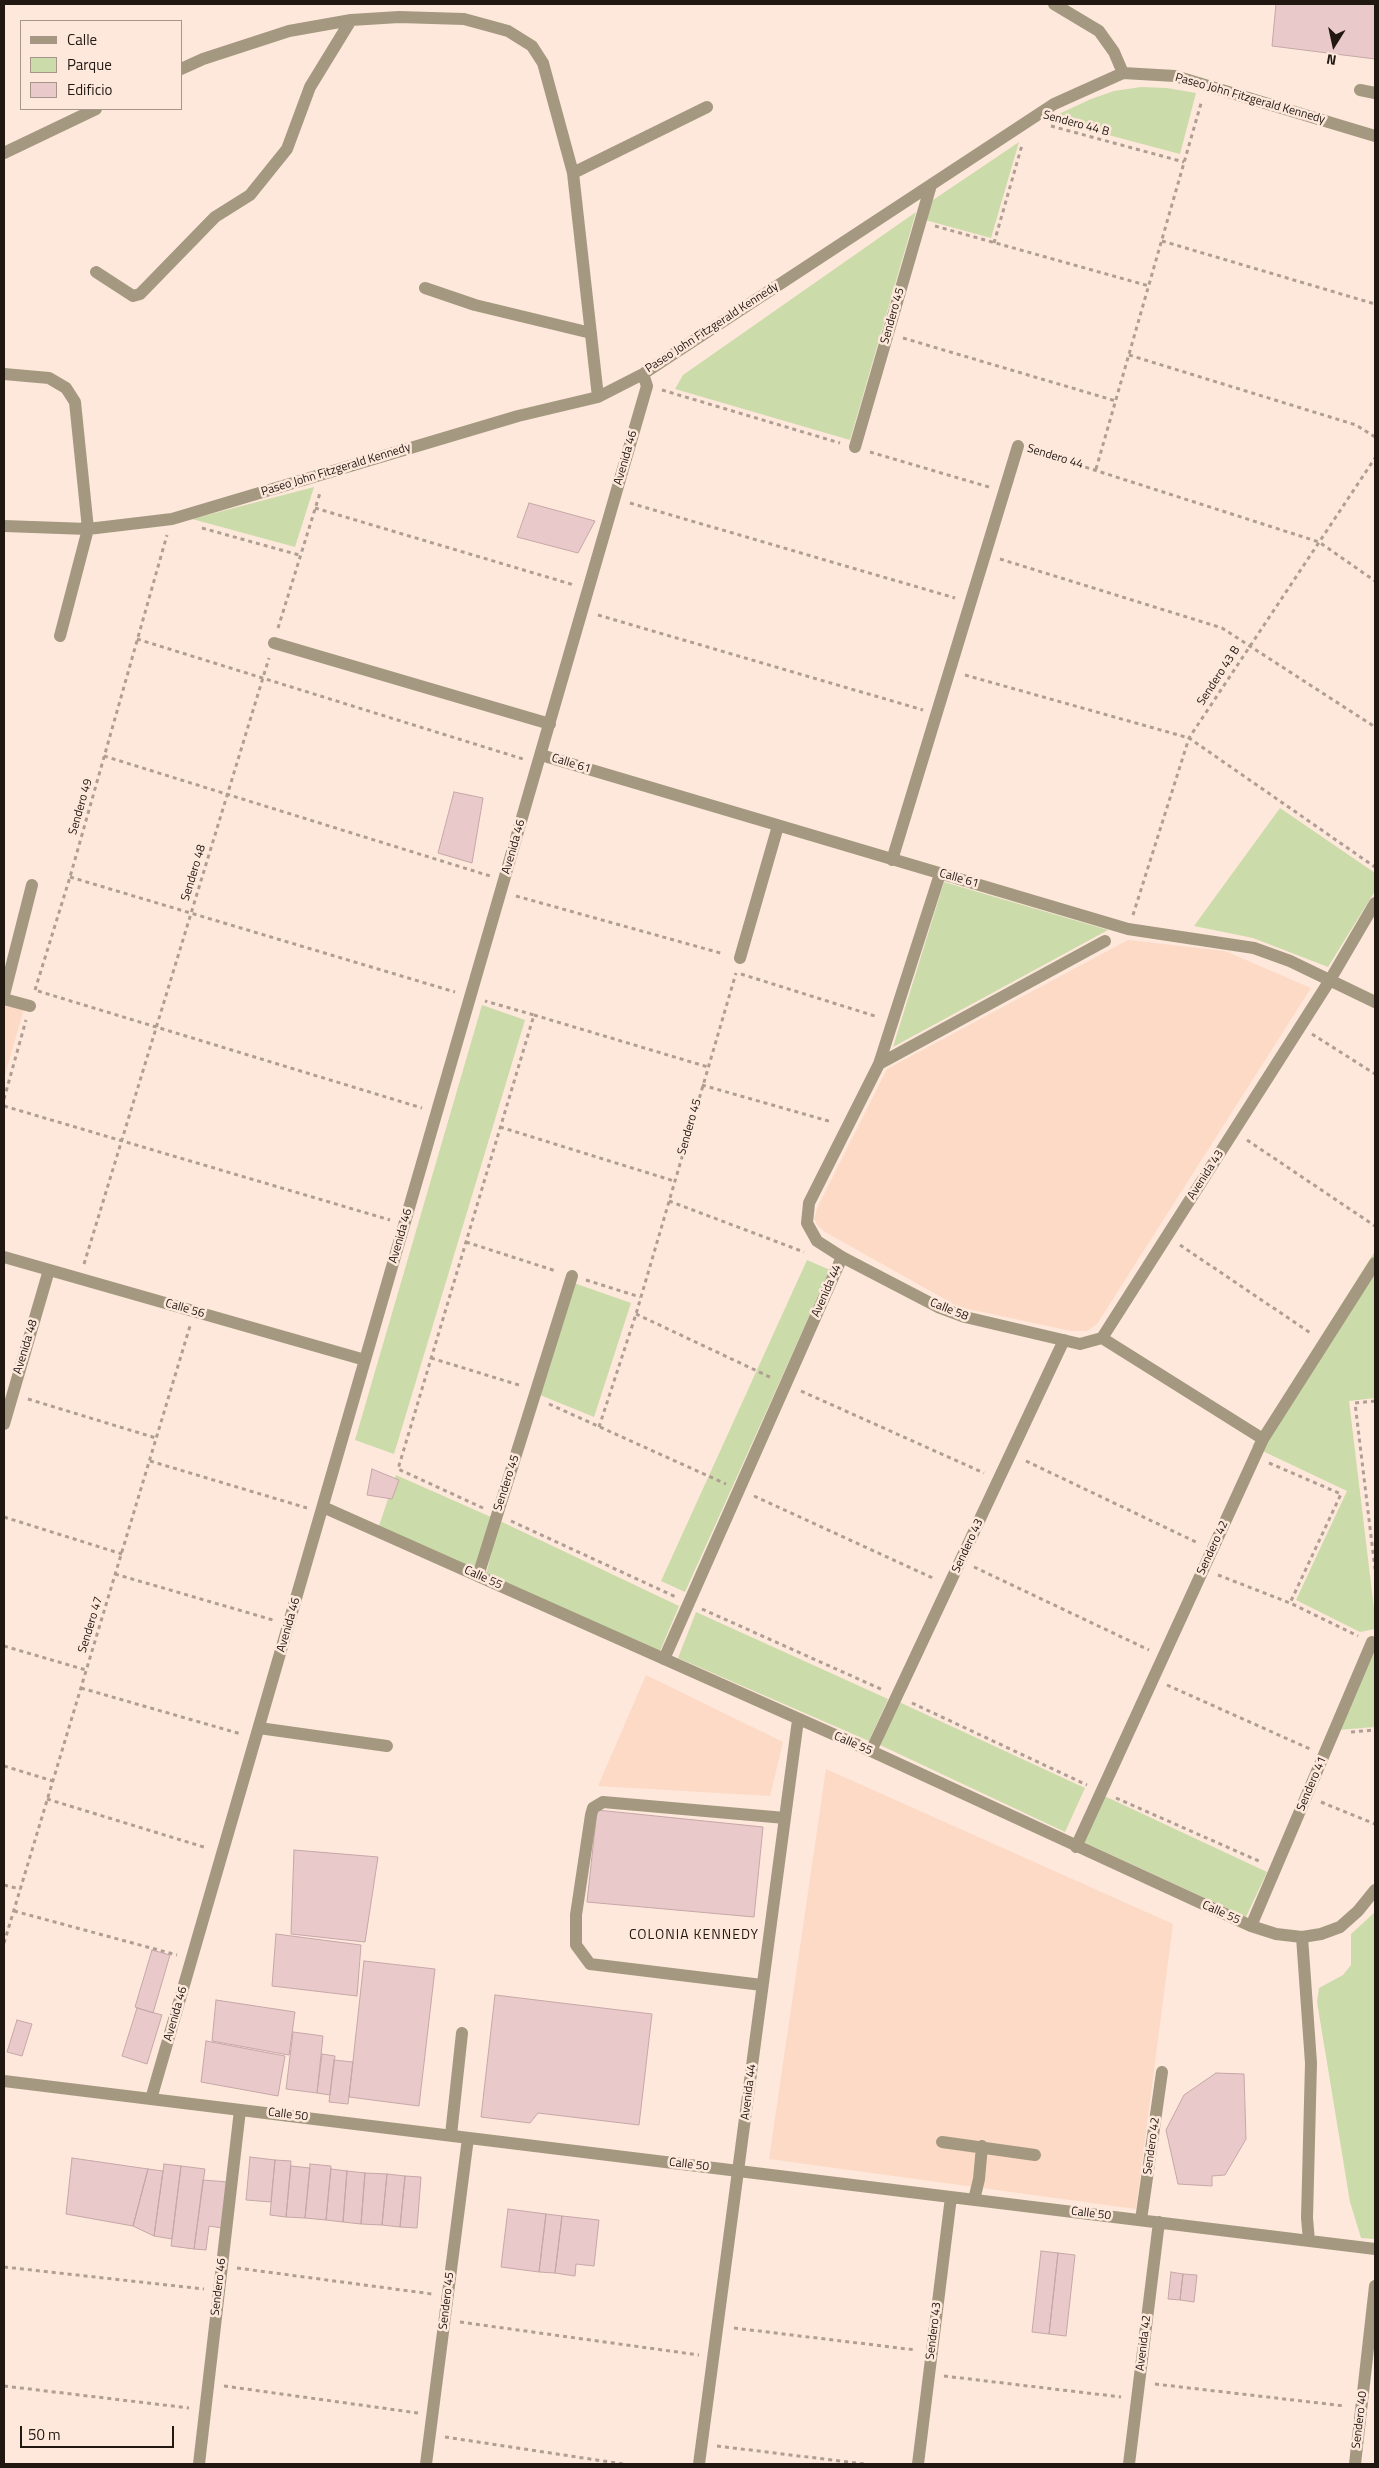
<!DOCTYPE html>
<style>
body{margin:0}
#map{position:relative;width:1379px;height:2468px;overflow:hidden;background:#fee8db;font-family:"Titillium Web",sans-serif}
canvas{display:block}
.frame{position:absolute;inset:0;border:5px solid #211812;pointer-events:none}
.legend{position:absolute;left:20px;top:20px;width:162px;height:90px;box-sizing:border-box;background:#fee8db;border:1px solid #a6958b;margin:0;padding:6px 9px;list-style:none;font-size:15px;color:#211812}
.legend li{display:flex;align-items:center;gap:10px;height:25px}
.legend b{width:25px;border:1px solid #a6958b}
.north{position:absolute;left:1309px;top:20px;width:50px;height:50px;-webkit-text-stroke:4px #fee8db;paint-order:stroke;rotate:190deg;font-size:14px;font-weight:700;line-height:20px;text-align:center;color:#211812}
.north::after{content:'';display:block;margin:auto;width:18px;height:22px;background:#211812;clip-path:polygon(50% 0,100% 100%,50% 72%,0 100%)}
.scale{position:absolute;left:20px;top:2426px;width:154px;height:22px;box-sizing:border-box;border:2px solid #211812;border-top:0;padding-left:6px;font-size:15px;line-height:18px;white-space:nowrap;color:#211812;-webkit-text-stroke:4px #fee8db;paint-order:stroke}
</style>
<div id="map">
<canvas width="1379" height="2468"></canvas>
<div class="frame"></div>
<ul class="legend">
<li><b style="height:6px;background:#a49980"></b>Calle</li>
<li><b style="height:14px;background:#ccdbaa"></b>Parque</li>
<li><b style="height:14px;background:#e9c9c9"></b>Edificio</li>
</ul>
<div class="north">N</div>
<div class="scale">50 m</div>
</div>
<script>
const ctx = document.querySelector('canvas').getContext('2d');
ctx.lineJoin = 'round';
function fill(path, color) { ctx.fillStyle = color; ctx.fill(path, 'evenodd'); }
const shape = rows => new Path2D(rows.map(r => 'M' + r).join(''));
function stroke(path, color, width, dash) { ctx.strokeStyle = color; ctx.lineWidth = width; ctx.lineCap = dash ? 'butt' : 'round'; ctx.setLineDash(dash || []); ctx.stroke(path); }
function drawText(font, color, halo, rows, align = 'center') {
  ctx.font = font + ' "Titillium Web",sans-serif'; ctx.lineWidth = 5; ctx.setLineDash([]); ctx.textBaseline = 'middle'; ctx.strokeStyle = halo; ctx.fillStyle = color; for (const [text, x, y, turn = 0] of rows) {
    ctx.save(); ctx.translate(x, y); ctx.rotate((+turn || 0) * Math.PI / 180); ctx.textAlign = isNaN(turn) ? turn : align; if (halo) ctx.strokeText(text, 0, 0); ctx.fillText(text, 0, 0); ctx.restore();
  }
}
const built = shape([
 [1128,940,1225,951,1311,988,1097,1324,1087,1331,1071,1331,959,1307,825,1232,818,1226,814,1218,818,1206,887,1069],
 [4,1004,24,1009,4,1078],
 [646,1675,783,1742,770,1796,598,1786],
 [826,1769,1173,1924,1136,2209,769,2159]
]);
const green = shape([
 [1141,87,1167,88,1196,93,1180,154,1048,119,1091,99,1114,91],
 [1019,142,991,238,925,220,933,200],
 [916,212,850,440,675,389,683,375],
 [314,487,295,547,192,519],
 [1280,808,1375,873,1375,891,1328,967,1253,938,1194,926],
 [944,882,1108,930,893,1047],
 [482,1005,525,1020,394,1454,355,1440],
 [1375,1251,1375,1398,1349,1401,1375,1617,1375,1629,1360,1632,1296,1600,1347,1491,1252,1446],
 [807,1260,830,1270,685,1592,661,1581],
 [574,1283,631,1303,594,1417,540,1395],
 [396,1475,491,1517,475,1569,379,1526],
 [500,1521,679,1606,660,1651,486,1574],
 [696,1612,888,1699,869,1741,678,1658],
 [1375,1637,1375,1727,1337,1730,1373,1641,1366,1638],
 [899,1702,1085,1788,1065,1832,880,1745],
 [1098,1793,1267,1872,1246,1917,1077,1839],
 [1375,1912,1375,2239,1361,2238,1350,2202,1317,2002,1319,1988,1343,1975,1351,1965,1351,1934]
]);
const building = shape([
 [1276,4,1375,4,1375,59,1272,46,1276,4],
 [529,503,595,521,578,553,517,537,529,503],
 [454,792,483,798,472,863,438,853,454,792],
 [372,1469,399,1480,392,1499,367,1495,372,1469],
 [597,1810,763,1827,754,1917,587,1902,597,1810],
 [294,1850,378,1857,365,1942,291,1934,294,1850],
 [276,1934,361,1945,357,1996,272,1986,276,1934],
 [152,1950,170,1955,153,2013,135,2007,152,1950],
 [364,1961,435,1969,419,2106,349,2097,364,1961],
 [495,1995,652,2014,639,2125,538,2113,530,2123,481,2117,495,1995],
 [216,2000,295,2012,289,2055,212,2041,216,2000],
 [137,2008,162,2015,147,2064,122,2056,137,2008],
 [17,2020,32,2024,22,2056,7,2052,17,2020],
 [293,2032,323,2036,317,2093,286,2089,293,2032],
 [206,2041,285,2056,278,2096,201,2082,206,2041],
 [322,2054,335,2056,330,2095,317,2093,322,2054],
 [334,2060,353,2062,348,2104,329,2102,334,2060],
 [1216,2073,1244,2074,1246,2139,1225,2175,1212,2176,1212,2186,1178,2184,1166,2130,1184,2095,1216,2073],
 [250,2157,275,2160,271,2202,246,2200,250,2157],
 [72,2158,148,2169,133,2226,66,2214,72,2158],
 [275,2160,291,2161,286,2217,270,2215,275,2160],
 [164,2164,181,2166,172,2239,154,2236,164,2164],
 [310,2164,331,2166,326,2220,305,2218,310,2164],
 [181,2166,205,2169,194,2249,171,2246,181,2166],
 [291,2166,310,2168,305,2218,286,2217,291,2166],
 [148,2169,163,2171,154,2236,133,2226,148,2169],
 [331,2169,347,2171,343,2222,326,2220,331,2169],
 [347,2171,365,2173,361,2224,343,2222,347,2171],
 [365,2173,387,2174,382,2225,361,2224,365,2173],
 [387,2174,405,2176,400,2227,382,2225,387,2174],
 [405,2176,421,2177,417,2228,400,2227,405,2176],
 [203,2180,228,2182,222,2228,209,2226,206,2250,194,2249,203,2180],
 [508,2209,546,2214,539,2272,501,2267,508,2209],
 [546,2214,562,2216,555,2273,539,2272,546,2214],
 [562,2216,599,2220,594,2266,576,2264,575,2276,555,2273,562,2216],
 [1041,2251,1058,2253,1049,2334,1032,2332,1041,2251],
 [1058,2253,1075,2255,1066,2336,1049,2334,1058,2253],
 [1171,2272,1183,2274,1180,2300,1168,2299,1171,2272],
 [1183,2274,1197,2275,1194,2302,1180,2300,1183,2274]
]);
const path = shape([
 [1051,126,1184,162],
 [935,226,1149,286],
 [1162,241,1375,304],
 [994,243,1022,145],
 [903,338,1116,401],
 [1129,355,1356,425,1375,437],
 [662,390,840,443],
 [1032,450,1319,542,1375,581],
 [870,452,989,487],
 [1096,469,1202,100],
 [630,503,955,598],
 [315,508,574,585],
 [202,528,299,555],
 [1000,559,1222,628,1375,727],
 [598,615,923,710],
 [278,628,320,493],
 [137,639,523,759],
 [965,675,1189,738,1375,867],
 [104,756,490,876],
 [70,877,455,992],
 [516,896,724,954],
 [1133,915,1189,738,1375,458],
 [741,974,878,1017],
 [35,990,70,877,167,535],
 [38,991,422,1108],
 [534,1015,708,1067],
 [1312,1034,1375,1074],
 [702,1085,832,1122],
 [4,1099,26,1020],
 [4,1106,390,1220],
 [500,1127,674,1181],
 [1247,1140,1375,1226],
 [669,1201,804,1252],
 [466,1242,556,1271],
 [1180,1245,1312,1334],
 [84,1264,269,658],
 [586,1280,640,1297],
 [636,1314,772,1378],
 [431,1358,522,1386],
 [801,1391,984,1473],
 [28,1399,156,1438],
 [1375,1401,1355,1403,1375,1569],
 [549,1404,726,1484],
 [599,1427,636,1314,736,973],
 [150,1461,307,1508],
 [1026,1461,1198,1543],
 [1269,1463,1341,1494,1290,1603],
 [754,1496,935,1579],
 [483,1508,398,1469,534,1015,485,1001],
 [4,1517,122,1554],
 [511,1521,676,1597],
 [974,1567,1149,1650],
 [115,1574,273,1620],
 [1218,1575,1290,1603,1358,1636],
 [702,1609,883,1690],
 [4,1646,86,1670],
 [1167,1685,1310,1749],
 [81,1688,241,1734],
 [912,1703,1087,1785],
 [1351,1732,1375,1730],
 [4,1766,53,1781],
 [1116,1798,1261,1862],
 [47,1799,207,1848],
 [1321,1802,1375,1824],
 [4,1885,20,1889],
 [14,1911,177,1955],
 [4,1943,190,1326],
 [4,2267,204,2289],
 [237,2268,432,2294],
 [460,2322,699,2355],
 [734,2328,916,2350],
 [944,2376,1121,2397],
 [1155,2384,1345,2406],
 [4,2386,189,2408],
 [224,2386,418,2413],
 [445,2437,623,2464],
 [717,2446,865,2464]
]);
const minor = shape([
 [1054,4,1099,31,1114,52,1123,73],
 [181,69,203,59,289,31,351,20,399,17,464,19,508,31,532,46,543,63,573,173,598,397],
 [1360,90,1375,93],
 [4,153,96,109],
 [573,173,707,107],
 [96,272,133,296,140,294,215,217,250,195,287,149,310,87,351,20],
 [425,288,475,305,591,333],
 [4,374,49,378,66,388,75,402,88,529,60,636],
 [855,447,931,185],
 [4,526,88,529,172,519,518,416,598,397,643,374,1054,104,1123,73,1175,76,1375,136],
 [274,643,550,724],
 [541,755,1128,929,1254,948,1290,961,1375,1002],
 [892,860,1018,446],
 [740,958,778,826],
 [4,995,32,885],
 [4,999,30,1006],
 [879,1064,1105,941],
 [4,1257,365,1360],
 [842,1257,938,1307,965,1317,1080,1344,1102,1338,1330,980,1375,903],
 [1102,1338,1263,1439],
 [4,1424,49,1270],
 [323,1507,871,1751,1251,1926,1276,1934,1302,1937,1321,1934,1340,1927,1358,1911,1375,1890],
 [478,1576,572,1276],
 [664,1659,842,1257,817,1241,807,1223,809,1203,879,1064,940,874],
 [259,1728,387,1746],
 [871,1751,1064,1340],
 [1076,1847,1263,1439,1375,1263],
 [1251,1926,1372,1642],
 [1302,1937,1311,2063,1307,2218,1309,2241],
 [762,1985,590,1964,576,1945,576,1915,591,1815,593,1808,603,1802,785,1818],
 [4,2081,1375,2249],
 [151,2099,647,386,643,374],
 [451,2135,462,2033],
 [942,2142,1035,2155],
 [974,2200,979,2179,982,2146],
 [1141,2220,1162,2072],
 [199,2464,240,2110],
 [426,2464,468,2138],
 [699,2464,798,1720],
 [918,2464,951,2197],
 [1129,2464,1159,2222],
 [1355,2464,1375,2286]
]);
const streetNames = [
 ["Paseo John Fitzgerald Kennedy",1250,99,16],
 ["Sendero 44 B",1076,124,15],
 ["Sendero 45",893,316,-74],
 ["Paseo John Fitzgerald Kennedy",712,328,-33],
 ["Sendero 44",1055,457,17],
 ["Avenida 46",626,458,-74],
 ["Paseo John Fitzgerald Kennedy",336,470,-17],
 ["Sendero 43 B",1219,676,-57],
 ["Calle 61",571,764,17],
 ["Sendero 49",81,807,-74],
 ["Avenida 46",514,847,-74],
 ["Sendero 48",194,873,-73],
 ["Calle 61",959,879,16],
 ["Sendero 45",690,1127,-74],
 ["Avenida 43",1206,1175,-57],
 ["Avenida 46",401,1236,-74],
 ["Avenida 44",827,1291,-66],
 ["Calle 56",185,1309,16],
 ["Calle 58",949,1310,22],
 ["Avenida 48",26,1347,-73],
 ["Sendero 45",507,1483,-72],
 ["Sendero 43",968,1546,-65],
 ["Sendero 42",1213,1548,-65],
 ["Calle 55",483,1578,24],
 ["Sendero 47",91,1625,-73],
 ["Avenida 46",289,1625,-74],
 ["Calle 55",853,1744,23],
 ["Sendero 41",1312,1784,-67],
 ["Calle 55",1221,1913,24],
 ["Avenida 46",176,2014,-74],
 ["Avenida 44",749,2092,-83],
 ["Calle 50",288,2115,7],
 ["Sendero 42",1152,2146,-82],
 ["Calle 50",689,2165,7],
 ["Calle 50",1091,2214,7],
 ["Sendero 46",219,2287,-83],
 ["Sendero 45",447,2301,-83],
 ["Sendero 43",934,2331,-83],
 ["Avenida 42",1144,2343,-83],
 ["Sendero 40",1360,2420,-83]
];
const neighbourhoodNames = [
 ["COLONIA KENNEDY",694,1936]
];
fill(built, '#fcdac6');
fill(green, '#ccdbaa');
fill(building, '#e9c9c9');
stroke(building, '#c6a7a8', 1);
stroke(path, '#b09e94', 3, [4, 4]);
stroke(minor, '#a49980', 12);
drawText('12px', '#211812', '#fee8db', streetNames);
ctx.letterSpacing = '1px';
drawText('14px', '#211812', '#fee8db', neighbourhoodNames);
ctx.letterSpacing = '0px';
</script>
